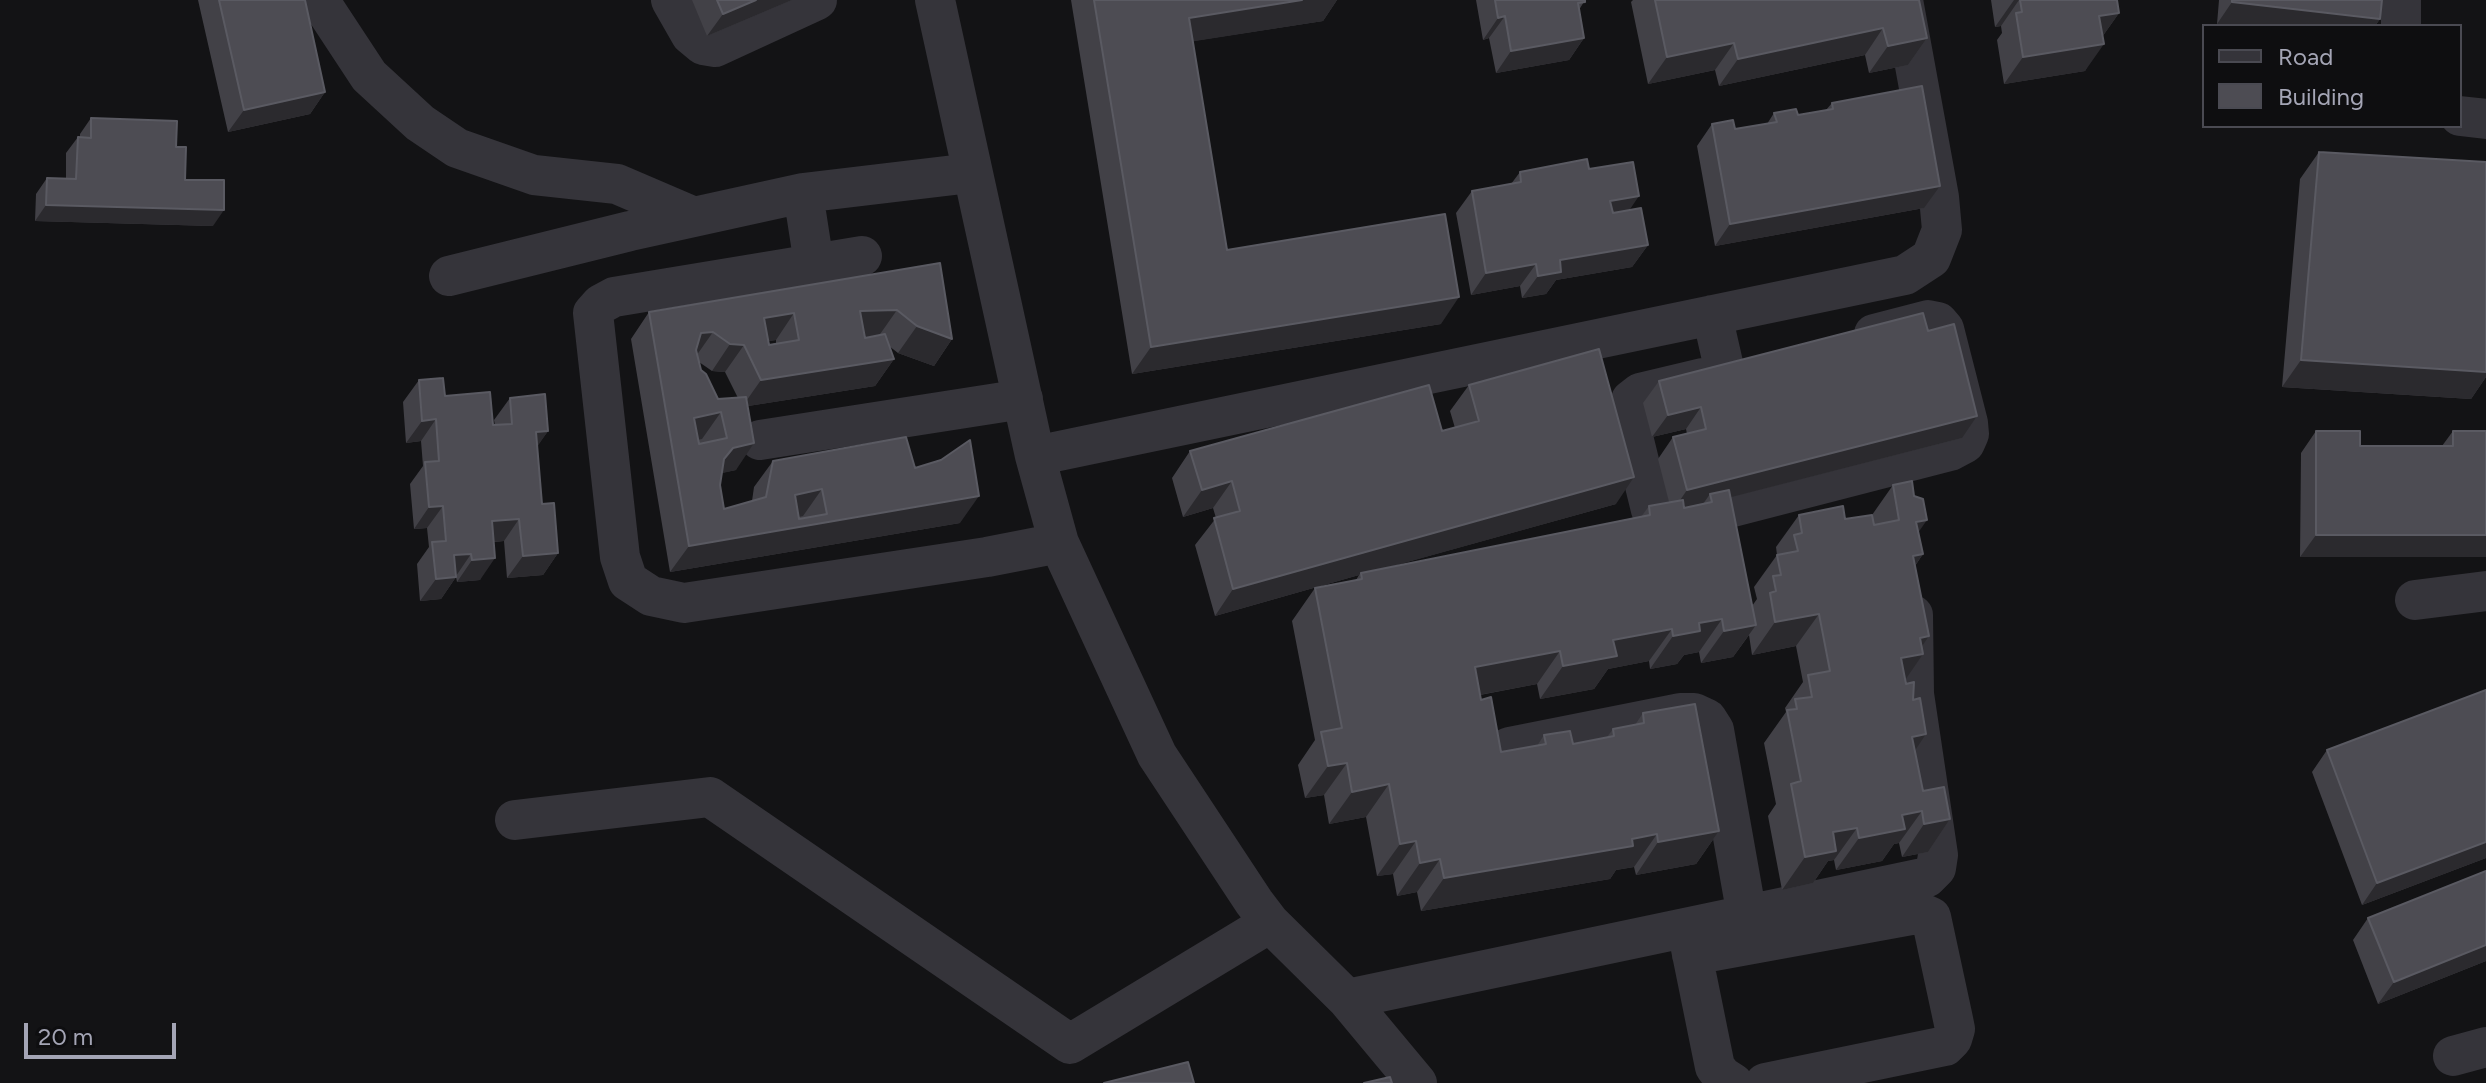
<!DOCTYPE html>
<style>
body{margin:0}
#map{position:relative;width:2486px;height:1083px;overflow:hidden;background:#131315;font-family:Figtree,sans-serif}
canvas{display:block}
.legend{position:absolute;left:2202px;top:24px;width:260px;height:104px;box-sizing:border-box;background:#0e0e10;border:2px solid #4a4a52;margin:0;padding:10px 14px;list-style:none;font-size:24px;color:#a4a5b5}
.legend li{display:flex;align-items:center;gap:16px;height:40px}
.legend b{width:40px;border:2px solid #4a4a52}
.scale{position:absolute;left:24px;top:1023px;width:152px;height:36px;box-sizing:border-box;border:4px solid #a4a5b5;border-top:0;padding-left:10px;font-size:24px;line-height:28px;white-space:nowrap;color:#a4a5b5;-webkit-text-stroke:6px #0e0e10;paint-order:stroke}
</style>
<div id="map">
<canvas width="2486" height="1083"></canvas>
<ul class="legend">
<li><b style="height:10px;background:#35343a"></b>Road</li>
<li><b style="height:22px;background:#4d4c53"></b>Building</li>
</ul>
<div class="scale">20 m</div>
</div>
<script>
const ctx = document.querySelector('canvas').getContext('2d');
ctx.lineJoin = 'round';
const shape = rows => new Path2D(rows.map(r => 'M' + r).join(''));
function stroke(path, color, width, dash) { ctx.strokeStyle = color; ctx.lineWidth = width; ctx.lineCap = dash ? 'butt' : 'round'; ctx.setLineDash(dash || []); ctx.stroke(path); }
function fill(path, color) { ctx.fillStyle = color; ctx.fill(path, 'evenodd'); }
const street = shape([
 [319,0,369,76,420,123,457,148,534,175,617,184,694,217],
 [671,0,691,35,703,45,715,47,817,0],
 [935,0,1035,456,1059,543,1157,755,1254,902,1270,923,1347,999,1417,1083],
 [2401,26,2401,0],
 [2460,116,2486,119],
 [803,193,814,264],
 [862,256,614,297,601,304,593,313,620,557,628,581,651,596,684,603,987,557,1059,543],
 [449,276,630,231,803,193,971,173],
 [1712,315,1725,372],
 [1703,378,1640,393,1631,400,1627,412,1651,510,1660,520,1675,522,1950,451,1965,443,1969,434,1968,423,1944,329,1938,322,1928,320,1874,334],
 [760,440,1023,399],
 [1035,456,1905,275,1931,258,1942,230,1939,197,1903,0],
 [2415,600,2486,591],
 [1509,747,1680,713,1694,713,1707,719,1714,730,1747,916],
 [515,820,710,797,1070,1044,1270,923],
 [1687,929,1715,1067,1722,1076,1733,1083],
 [1692,955,1922,913,1931,917,1953,1019,1955,1029,1952,1039,1945,1046,1765,1083],
 [1347,999,1927,877,1936,868,1938,855,1914,694,1913,615],
 [2453,1056,2486,1047]
]);
const wall = shape([
 [198,0,305,0,325,92,310,114,228,132],
 [692,0,792,0,707,36],
 [1071,0,1337,0,1323,21,1193,41,1227,250,1441,324,1132,374],
 [1476,0,1585,0,1579,10,1584,38,1569,60,1496,73,1489,38,1483,40],
 [1633,0,1919,0,1927,38,1908,65,1869,73,1865,55,1719,86,1715,70,1648,84,1631,2],
 [1991,0,2117,0,2119,13,2102,37,2085,71,2004,84,1997,40,2002,33,2001,26,1995,27],
 [2219,0,2382,0,2380,19,2375,26,2235,26,2217,24],
 [1832,103,1924,208,1715,246,1697,146,1712,124,1735,129,1767,124,1774,113,1798,115,1826,110],
 [91,118,176,147,185,180,213,226,35,221,36,194,47,178,66,179,66,153,78,137,80,137,80,134],
 [2319,152,2486,162,2486,377,2471,399,2282,387,2300,179],
 [1589,169,1629,210,1648,245,1632,267,1556,280,1546,294,1522,298,1520,286,1471,295,1456,213,1472,191,1511,184,1520,172],
 [940,263,952,339,934,366,898,353,889,346,894,359,875,386,748,406,736,470,721,473,720,485,724,509,752,501,754,487,773,461,915,468,960,523,670,572,631,339,649,312],
 [776,340,776,343,769,345,768,341],
 [699,362,712,371,725,372,738,398,718,399,701,370],
 [1928,331,1962,438,1730,497,1752,606,1757,599,1754,587,1777,555,1776,547,1799,515,1845,519,1872,515,1893,485,1918,532,1923,554,1915,566,1922,646,1905,679,1913,700,1915,750,1923,791,1950,819,1928,852,1902,857,1899,843,1894,844,1882,861,1836,870,1834,860,1828,861,1813,883,1782,890,1768,816,1776,804,1764,743,1786,712,1785,708,1803,682,1796,646,1752,655,1749,635,1733,657,1701,663,1699,652,1684,655,1677,664,1650,669,1649,661,1608,669,1594,689,1540,699,1537,684,1480,695,1501,752,1537,746,1544,735,1573,744,1607,737,1613,729,1635,725,1643,713,1719,831,1696,864,1636,875,1634,867,1616,870,1610,879,1421,911,1417,892,1397,896,1393,874,1377,876,1366,817,1329,824,1324,795,1305,798,1298,765,1315,740,1292,621,1315,588,1356,580,1359,575,1215,616,1195,545,1216,518,1213,508,1183,517,1172,478,1190,451,1442,431,1455,428,1450,411,1469,385,1616,504,1385,568,1641,517,1649,506,1669,502,1658,459,1673,437,1687,434,1686,429,1652,437,1643,403,1659,381],
 [419,380,493,425,495,425,494,420,510,398,548,431,537,446,542,504,558,553,543,575,507,578,504,541,494,542,480,580,457,582,456,577,441,599,420,601,417,564,429,547,427,528,414,529,410,484,423,466,421,441,406,443,403,402],
 [2316,431,2360,446,2442,446,2453,431,2486,431,2486,557,2300,557,2301,453],
 [2327,750,2486,858,2362,905,2312,772],
 [2486,871,2486,961,2378,1004,2353,940,2368,918]
]);
const shadedWall = shape([
 [756,0,792,0,707,36,723,14],
 [1302,0,1337,0,1323,21,1170,45,1189,18],
 [2014,0,2019,0,2001,26,1995,27],
 [2232,2,2380,19,2375,26,2235,26,2217,24],
 [2119,13,2100,40,2099,16],
 [1505,16,1489,38,1483,40,1498,18],
 [1883,28,1865,55,1719,86,1738,59],
 [1584,38,1569,60,1496,73,1511,51],
 [1927,38,1908,65,1869,73,1888,46],
 [1734,43,1715,70,1648,84,1667,57],
 [2104,44,2085,71,2004,84,2023,57],
 [325,92,310,114,228,132,244,110],
 [1940,186,1924,208,1715,246,1730,224],
 [1639,196,1624,218,1595,223,1610,201],
 [46,205,224,210,213,226,35,221],
 [1648,245,1632,267,1556,280,1546,294,1522,298,1538,276,1560,260],
 [1536,264,1520,286,1471,295,1486,273],
 [1459,297,1441,324,1132,374,1151,347],
 [897,310,878,337,841,337,860,311],
 [794,313,776,340,746,345,764,318],
 [917,326,952,339,934,366,898,353],
 [713,332,694,359,682,360,701,333],
 [730,344,744,345,725,372,712,371],
 [894,359,875,386,742,407,761,380],
 [2301,360,2486,372,2486,377,2471,399,2282,387],
 [1701,407,1686,429,1652,437,1668,415],
 [721,412,702,439,675,445,694,418],
 [1977,416,1962,438,1712,502,1710,494,1703,504,1672,512,1687,490],
 [436,419,421,441,406,443,422,421],
 [548,431,533,453,536,432],
 [754,443,736,470,714,475,724,459,733,448],
 [1634,477,1616,504,1361,575,1361,573,1359,575,1215,616,1233,589],
 [1232,481,1213,508,1183,517,1202,490],
 [822,489,803,516,776,522,795,495],
 [979,496,960,523,670,572,689,546],
 [443,506,427,528,414,529,429,507],
 [519,519,504,541,477,543,492,521],
 [1927,520,1904,553,1916,522],
 [2316,535,2486,535,2486,557,2300,557],
 [558,553,543,575,507,578,523,556],
 [471,554,456,576,454,555],
 [1923,554,1900,587,1913,556],
 [495,558,480,580,457,582,472,560],
 [456,577,441,599,420,601,436,579],
 [1819,614,1796,646,1752,655,1775,622],
 [1722,619,1699,652,1684,655,1677,664,1650,669,1673,636,1699,623],
 [1756,625,1733,657,1701,663,1724,631],
 [1672,629,1649,661,1608,669,1594,689,1540,699,1563,666,1613,640],
 [1929,636,1916,655,1923,654,1901,686,1901,658,1920,638],
 [1560,651,1537,684,1452,700,1475,667],
 [1926,734,1904,767,1912,737],
 [1347,763,1324,795,1305,798,1328,766],
 [1389,784,1366,817,1329,824,1352,792],
 [1922,811,1899,843,1894,844,1882,861,1836,870,1859,838,1902,815],
 [1950,819,1928,852,1902,857,1924,824],
 [1857,828,1834,860,1828,861,1813,883,1782,890,1805,857,1833,832],
 [1719,831,1696,864,1636,875,1658,842],
 [1657,834,1634,867,1616,870,1610,879,1421,911,1444,878],
 [1416,841,1393,874,1377,876,1400,844],
 [2486,842,2486,858,2362,905,2377,883],
 [1440,859,1417,892,1397,896,1420,863],
 [2486,945,2486,961,2378,1004,2394,982]
]);
const building = shape([
 [219,0,305,0,325,92,244,110,219,0],
 [717,0,756,0,723,14,717,0],
 [1094,0,1302,0,1189,18,1227,250,1445,214,1459,297,1151,347,1094,0],
 [1495,0,1585,0,1585,2,1578,3,1584,38,1511,51,1505,16,1498,18,1495,0],
 [1655,0,1919,0,1927,38,1888,46,1883,28,1738,59,1734,43,1667,57,1655,0],
 [2020,0,2117,0,2119,13,2099,16,2104,44,2023,57,2016,13,2022,12,2020,0],
 [2232,0,2382,0,2380,19,2232,2,2232,0],
 [1922,86,1940,186,1730,224,1712,124,1733,120,1735,129,1777,122,1774,113,1796,109,1798,115,1833,109,1832,103,1922,86],
 [91,118,177,121,176,147,186,147,185,180,224,180,224,210,46,205,47,178,76,179,78,137,91,138,91,118],
 [2319,152,2486,162,2486,372,2301,360,2319,152],
 [1587,159,1589,169,1633,162,1639,196,1610,201,1613,213,1641,208,1648,245,1560,260,1561,272,1538,276,1536,264,1486,273,1472,191,1521,182,1520,172,1587,159],
 [940,263,952,339,917,326,897,310,860,311,865,338,885,334,894,359,761,380,744,345,730,344,713,332,701,333,696,350,701,370,706,374,718,399,746,397,754,443,733,448,724,459,720,485,724,509,766,497,773,461,906,437,915,468,941,460,970,440,979,496,689,546,649,312,940,263],
 [794,313,799,340,769,345,764,318,794,313],
 [721,412,727,438,699,444,694,418,721,412],
 [822,489,827,514,799,519,795,495,822,489],
 [1923,313,1928,331,1954,324,1977,416,1687,490,1673,437,1706,429,1701,407,1668,415,1659,381,1923,313],
 [1599,349,1634,477,1233,589,1214,518,1240,511,1232,481,1202,490,1190,451,1429,385,1442,431,1479,421,1469,385,1599,349],
 [443,378,445,396,490,392,493,425,512,424,510,398,545,394,548,431,536,432,542,504,554,503,558,553,523,556,519,519,492,521,495,558,472,560,471,554,454,555,456,577,436,579,432,542,446,541,443,506,429,507,425,462,439,461,436,419,422,421,419,380,443,378],
 [2316,431,2360,431,2360,446,2453,446,2453,431,2486,431,2486,535,2316,535,2316,431],
 [1912,481,1914,496,1923,499,1927,520,1916,522,1923,554,1913,556,1929,636,1920,638,1923,654,1901,658,1906,684,1914,682,1913,700,1920,698,1926,734,1912,737,1923,791,1944,787,1950,819,1924,824,1922,811,1902,815,1905,829,1859,838,1857,828,1833,832,1836,851,1805,857,1791,784,1801,781,1787,710,1797,709,1795,699,1812,697,1808,675,1830,671,1819,614,1775,622,1770,593,1776,591,1773,576,1781,575,1777,555,1798,551,1794,535,1802,533,1799,515,1843,506,1845,519,1872,515,1874,525,1899,520,1893,485,1912,481],
 [1729,490,1756,625,1724,631,1722,619,1699,623,1700,631,1673,636,1672,629,1613,640,1617,656,1563,666,1560,651,1475,667,1481,700,1491,697,1501,752,1546,744,1544,735,1570,731,1573,744,1614,736,1613,729,1644,723,1643,713,1695,704,1719,831,1658,842,1657,834,1632,839,1633,846,1444,878,1440,859,1420,863,1416,841,1400,844,1389,784,1352,792,1347,763,1328,766,1321,732,1342,728,1315,588,1362,579,1361,573,1650,515,1649,506,1683,500,1684,508,1712,502,1710,494,1729,490],
 [2486,690,2486,842,2377,883,2327,750,2486,690],
 [2486,871,2486,945,2394,982,2368,918,2486,871],
 [1188,1062,1194,1083,1104,1083,1188,1062],
 [1390,1077,1392,1083,1364,1083,1390,1077]
]);
stroke(street, '#35343a', 40);
fill(wall, '#424147');
fill(shadedWall, '#2b2a2e');
fill(building, '#4d4c53');
stroke(building, '#5a5a62', 2);
</script>
